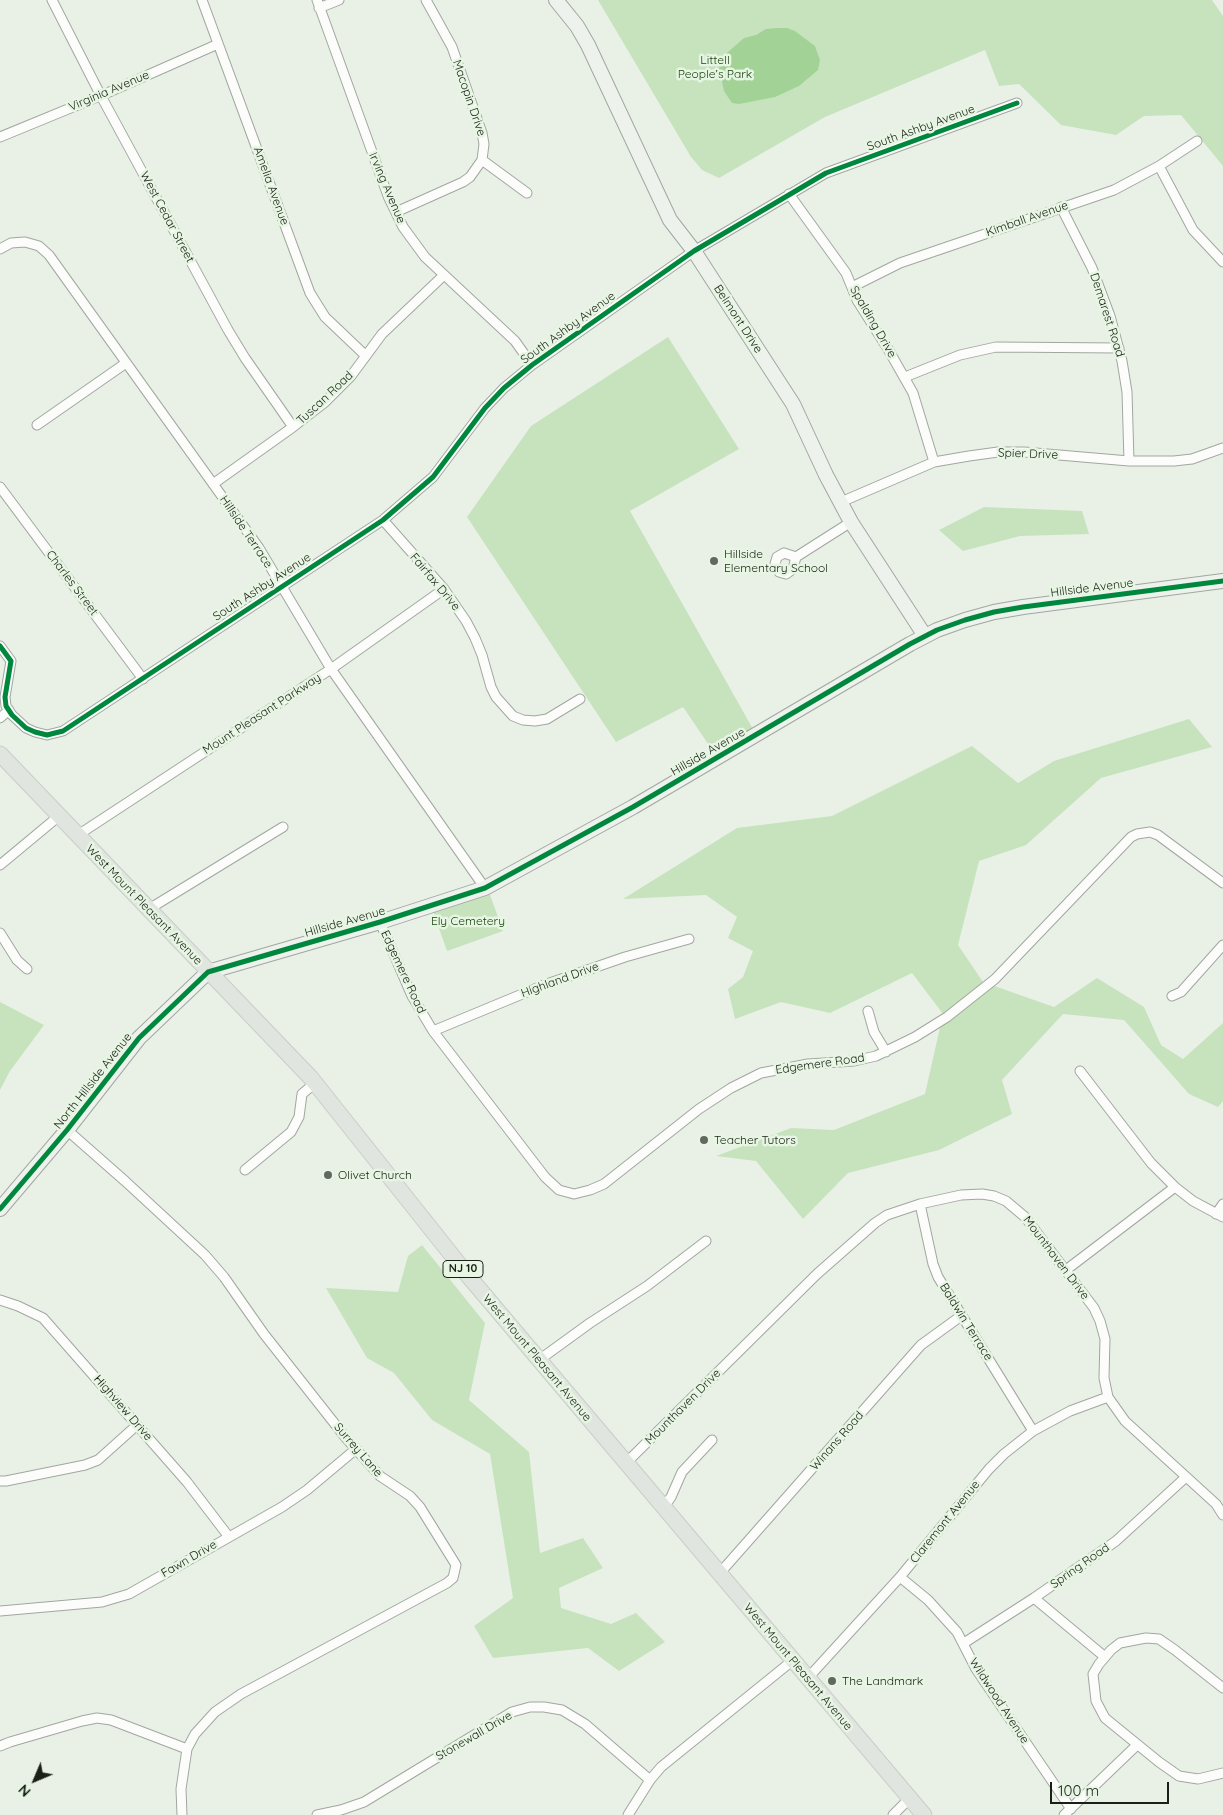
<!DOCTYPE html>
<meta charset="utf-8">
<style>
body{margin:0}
#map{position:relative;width:1223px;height:1815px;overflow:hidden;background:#e9f1e7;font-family:Quicksand,sans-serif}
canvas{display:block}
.north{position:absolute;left:10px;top:1755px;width:50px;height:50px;-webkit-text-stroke:4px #e7f5e3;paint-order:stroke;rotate:225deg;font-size:14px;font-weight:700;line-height:20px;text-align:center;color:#1a1f18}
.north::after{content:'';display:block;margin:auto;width:18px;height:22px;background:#1a1f18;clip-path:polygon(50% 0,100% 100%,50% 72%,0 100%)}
.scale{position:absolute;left:1050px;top:1782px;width:119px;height:22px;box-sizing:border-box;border:2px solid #1a1f18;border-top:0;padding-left:6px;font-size:15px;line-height:18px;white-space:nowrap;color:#1a1f18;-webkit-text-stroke:4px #e7f5e3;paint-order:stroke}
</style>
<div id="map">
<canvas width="1223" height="1815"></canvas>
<div class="north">N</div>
<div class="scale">100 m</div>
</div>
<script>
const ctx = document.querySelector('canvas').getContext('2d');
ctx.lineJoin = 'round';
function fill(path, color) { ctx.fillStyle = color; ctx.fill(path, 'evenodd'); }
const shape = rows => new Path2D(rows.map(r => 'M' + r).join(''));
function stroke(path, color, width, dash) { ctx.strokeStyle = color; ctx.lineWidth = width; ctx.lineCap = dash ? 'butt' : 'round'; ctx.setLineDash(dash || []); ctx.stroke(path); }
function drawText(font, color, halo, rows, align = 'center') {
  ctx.font = font + ' Quicksand,sans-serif'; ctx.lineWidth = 5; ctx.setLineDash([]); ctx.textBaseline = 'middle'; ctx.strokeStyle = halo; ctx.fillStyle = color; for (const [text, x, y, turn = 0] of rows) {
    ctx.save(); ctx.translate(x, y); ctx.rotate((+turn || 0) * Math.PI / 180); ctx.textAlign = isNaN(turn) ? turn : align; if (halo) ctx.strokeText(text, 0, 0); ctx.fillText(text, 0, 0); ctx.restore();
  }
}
const green = shape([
 [598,0,1212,0,1223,16,1223,166,1181,115,1144,116,1116,135,1061,125,1019,84,999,86,985,50,825,117,719,178,702,170,691,157],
 [668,337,739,449,630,511,753,729,715,754,683,707,616,742,467,517,531,426],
 [984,507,1082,511,1089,534,1020,536,963,551,939,530],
 [1189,719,1212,747,1101,778,1026,845,979,861,958,945,983,982,1054,1007,1097,978,1144,1007,1161,1045,1183,1059,1223,1023,1223,1101,1218,1107,1189,1094,1124,1020,1063,1014,1002,1080,1012,1114,939,1150,848,1173,803,1219,756,1161,716,1156,791,1128,834,1130,925,1094,943,1014,912,973,830,1013,781,1002,735,1019,728,989,743,977,753,951,728,938,737,917,706,895,623,899,737,828,832,816,972,746,1018,783,1054,761],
 [489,892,503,931,447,951,433,911],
 [0,1002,44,1025,10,1071,0,1090],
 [422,1245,485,1323,469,1400,529,1452,540,1553,583,1538,603,1568,559,1588,561,1608,611,1624,636,1613,665,1642,619,1671,588,1648,493,1658,474,1626,513,1598,490,1454,432,1420,394,1373,367,1358,326,1288,398,1292,408,1256]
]);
const water = shape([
 [777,28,787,28,795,31,815,46,820,60,818,70,799,86,775,97,739,104,732,103,724,91,719,67,727,53,744,38,756,35,766,29]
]);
const street = shape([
 [52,0,101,96,228,330,245,358,293,427],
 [202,0,310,293,325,317,366,356],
 [317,0,388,196,403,227,425,257,515,341,532,365],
 [319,8,339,0],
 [0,137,107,93,218,44],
 [482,160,527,193],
 [1159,166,1193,230,1223,262],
 [789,194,846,273,857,300,888,349,913,393,934,462],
 [1061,207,1092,268,1110,316,1122,361,1127,392,1129,461],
 [396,212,463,182,470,177,482,160,484,144,482,133,452,47,426,0],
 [0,249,11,243,25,242,39,246,49,255,259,548,331,669,485,888],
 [852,287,900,263,1114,190,1159,166,1197,141],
 [905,377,960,355,996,347,1119,348],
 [37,425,126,363],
 [213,484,293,427,324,403,351,376,382,334,444,275],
 [0,487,143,679],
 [841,502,934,462,969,456,998,452,1024,452,1129,461,1174,461,1192,459,1223,448],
 [383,520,444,589,466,621,475,638,482,655,491,687,496,697,513,716,523,720,535,721,547,719,580,699],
 [784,553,796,557,793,569,786,574,779,572,775,564,777,557,784,553],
 [796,557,851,522],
 [0,646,11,661,5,697,6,706,12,715,26,728,35,732,47,735,63,731,383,520,433,477,485,408,504,388,532,365,694,251,826,173,1017,103],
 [0,718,9,710],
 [78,835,331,669,444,589],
 [0,865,59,816],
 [149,909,283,827],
 [380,922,412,996,433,1031,545,1177,559,1190,574,1194,590,1190,604,1184,699,1109,731,1088,761,1073,808,1064,854,1061,876,1056,915,1037,947,1017,995,979,1131,837,1137,834,1150,832,1158,835,1223,883],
 [0,933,17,960,27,969],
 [1172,996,1181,992,1223,945],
 [868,1011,874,1032,886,1052],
 [433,1031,544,985,625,957,689,939],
 [1080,1071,1151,1163,1175,1187,1193,1201,1223,1217],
 [67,1130,125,1181,205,1255,224,1277,264,1334,346,1438,380,1476,410,1496,420,1507,456,1565,453,1578,447,1583,241,1694,215,1712,195,1734,187,1749,181,1789,182,1815],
 [245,1170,291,1132,299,1117,302,1094,315,1083],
 [920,1204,933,1264,938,1277,1033,1431],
 [1216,1214,1223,1204],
 [1066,1270,1175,1187],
 [0,1300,18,1306,43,1318,187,1482,229,1537],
 [539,1360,590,1323,647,1286,706,1241],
 [626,1463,817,1274,875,1223,887,1215,920,1204,961,1195,982,1194,994,1196,1006,1201,1025,1217,1094,1308,1100,1321,1105,1339,1104,1378,1108,1397,1125,1421,1216,1504,1223,1515],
 [0,1481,6,1481,85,1465,98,1460,137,1425],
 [663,1508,671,1497,682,1472,712,1440],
 [719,1574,921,1345,961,1316],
 [900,1577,928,1600,957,1632,976,1669,1071,1809],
 [1034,1598,1105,1657],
 [0,1611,102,1602,129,1594,282,1507,307,1490,356,1449],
 [964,1643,1034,1598,1116,1541,1186,1477],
 [807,1679,900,1577,989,1469,1004,1454,1033,1431,1070,1411,1108,1397],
 [1223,1688,1175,1650,1159,1639,1146,1638,1120,1643,1111,1650,1099,1664,1093,1674,1096,1701,1105,1718,1159,1762,1179,1776,1198,1779,1223,1773],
 [0,1746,10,1742,82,1721,97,1718,111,1720,187,1749],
 [317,1815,341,1810,364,1802,512,1712,530,1707,544,1707,562,1710,585,1724,650,1780],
 [628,1815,650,1780,661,1767,792,1661],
 [893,1815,910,1798],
 [1064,1815,1137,1745]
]);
const secondary = shape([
 [556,0,577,26,588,45,670,220,694,251,793,404,826,475,851,522,925,636],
 [0,1209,67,1130,139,1038,208,972,380,922,485,888,633,807,910,644,937,630,965,620,994,612,1023,607,1223,581]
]);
const primary = shape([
 [0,754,311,1078,470,1278,924,1815]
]);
const cycleway = shape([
 [0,646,11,661,5,697,6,706,12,715,26,728,35,732,47,735,63,731,383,520,433,477,485,408,504,388,532,365,694,251,826,173,1017,103],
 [0,1209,67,1130,139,1038,208,972,380,922,485,888,633,807,910,644,937,630,965,620,994,612,1023,607,1223,581]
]);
const markers = [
 [714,561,5,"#626860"],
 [704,1140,5,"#626860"],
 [328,1175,5,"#626860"],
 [832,1681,5,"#626860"]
];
const shields = [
 [463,1269,40]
];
const shieldNames = [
 ["NJ 10",463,1269]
];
const parkNames = [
 ["Littell",715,60],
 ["People’s Park",715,74],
 ["Ely Cemetery",468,921]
];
const streetNames = [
 ["Virginia Avenue",109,91,-23],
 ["Macopin Drive",469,98,71],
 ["South Ashby Avenue",921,128,-20],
 ["Amelia Avenue",271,186,70],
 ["Irving Avenue",387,188,67],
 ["West Cedar Street",167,217,62],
 ["Kimball Avenue",1027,219,-19],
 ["Demarest Road",1107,315,72],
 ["Belmont Drive",738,319,57],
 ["Spalding Drive",873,322,60],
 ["South Ashby Avenue",568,328,-36],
 ["Tuscan Road",325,398,-43],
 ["Spier Drive",1028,454,2],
 ["Hillside Terrace",246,532,56],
 ["Fairfax Drive",435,582,50],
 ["Charles Street",72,583,53],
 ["South Ashby Avenue",262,587,-33],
 ["Hillside Avenue",1092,588,-7],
 ["Mount Pleasant Parkway",262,714,-33],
 ["Hillside Avenue",708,752,-30],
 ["West Mount Pleasant Avenue",144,905,46],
 ["Hillside Avenue",345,922,-16],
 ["Edgemere Road",403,972,65],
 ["Highland Drive",560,980,-20],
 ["Edgemere Road",820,1064,-8],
 ["North Hillside Avenue",93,1081,-52],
 ["Mounthaven Drive",1056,1258,53],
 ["Baldwin Terrace",966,1322,58],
 ["West Mount Pleasant Avenue",537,1358,50],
 ["Mounthaven Drive",683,1407,-45],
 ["Highview Drive",123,1408,49],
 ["Winans Road",837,1441,-49],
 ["Surrey Lane",358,1450,49],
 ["Claremont Avenue",945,1522,-51],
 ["Fawn Drive",189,1559,-30],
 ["Spring Road",1080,1566,-35],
 ["West Mount Pleasant Avenue",798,1667,50],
 ["Wildwood Avenue",999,1701,57],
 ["Stonewall Drive",474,1736,-30]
];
const poiNames = [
 ["Hillside",724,554],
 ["Elementary School",724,568],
 ["Teacher Tutors",714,1140],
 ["Olivet Church",338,1175],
 ["The Landmark",842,1681]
];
fill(green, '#c6e3be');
fill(water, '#a3d297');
stroke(street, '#a1a7a0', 11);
stroke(secondary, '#a1a7a0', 16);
stroke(primary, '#c9cdc8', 17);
stroke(street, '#fcfdfb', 9);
stroke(secondary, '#eef2ed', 14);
stroke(primary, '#e0e6df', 15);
stroke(cycleway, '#00873e', 5);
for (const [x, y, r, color] of markers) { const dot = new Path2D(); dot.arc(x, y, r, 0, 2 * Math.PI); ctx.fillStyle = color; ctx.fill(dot); stroke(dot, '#e7f5e3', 2); }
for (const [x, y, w] of shields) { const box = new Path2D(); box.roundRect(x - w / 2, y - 8.5, w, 17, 4); ctx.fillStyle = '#e7f5e3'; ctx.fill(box); stroke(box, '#1a1f18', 1); }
drawText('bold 11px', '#1a1f18', null, shieldNames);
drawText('12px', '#1a440e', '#e7f5e3', parkNames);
drawText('12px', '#1a1f18', '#e7f5e3', streetNames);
drawText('12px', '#1a1f18', '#e7f5e3', poiNames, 'left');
</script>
